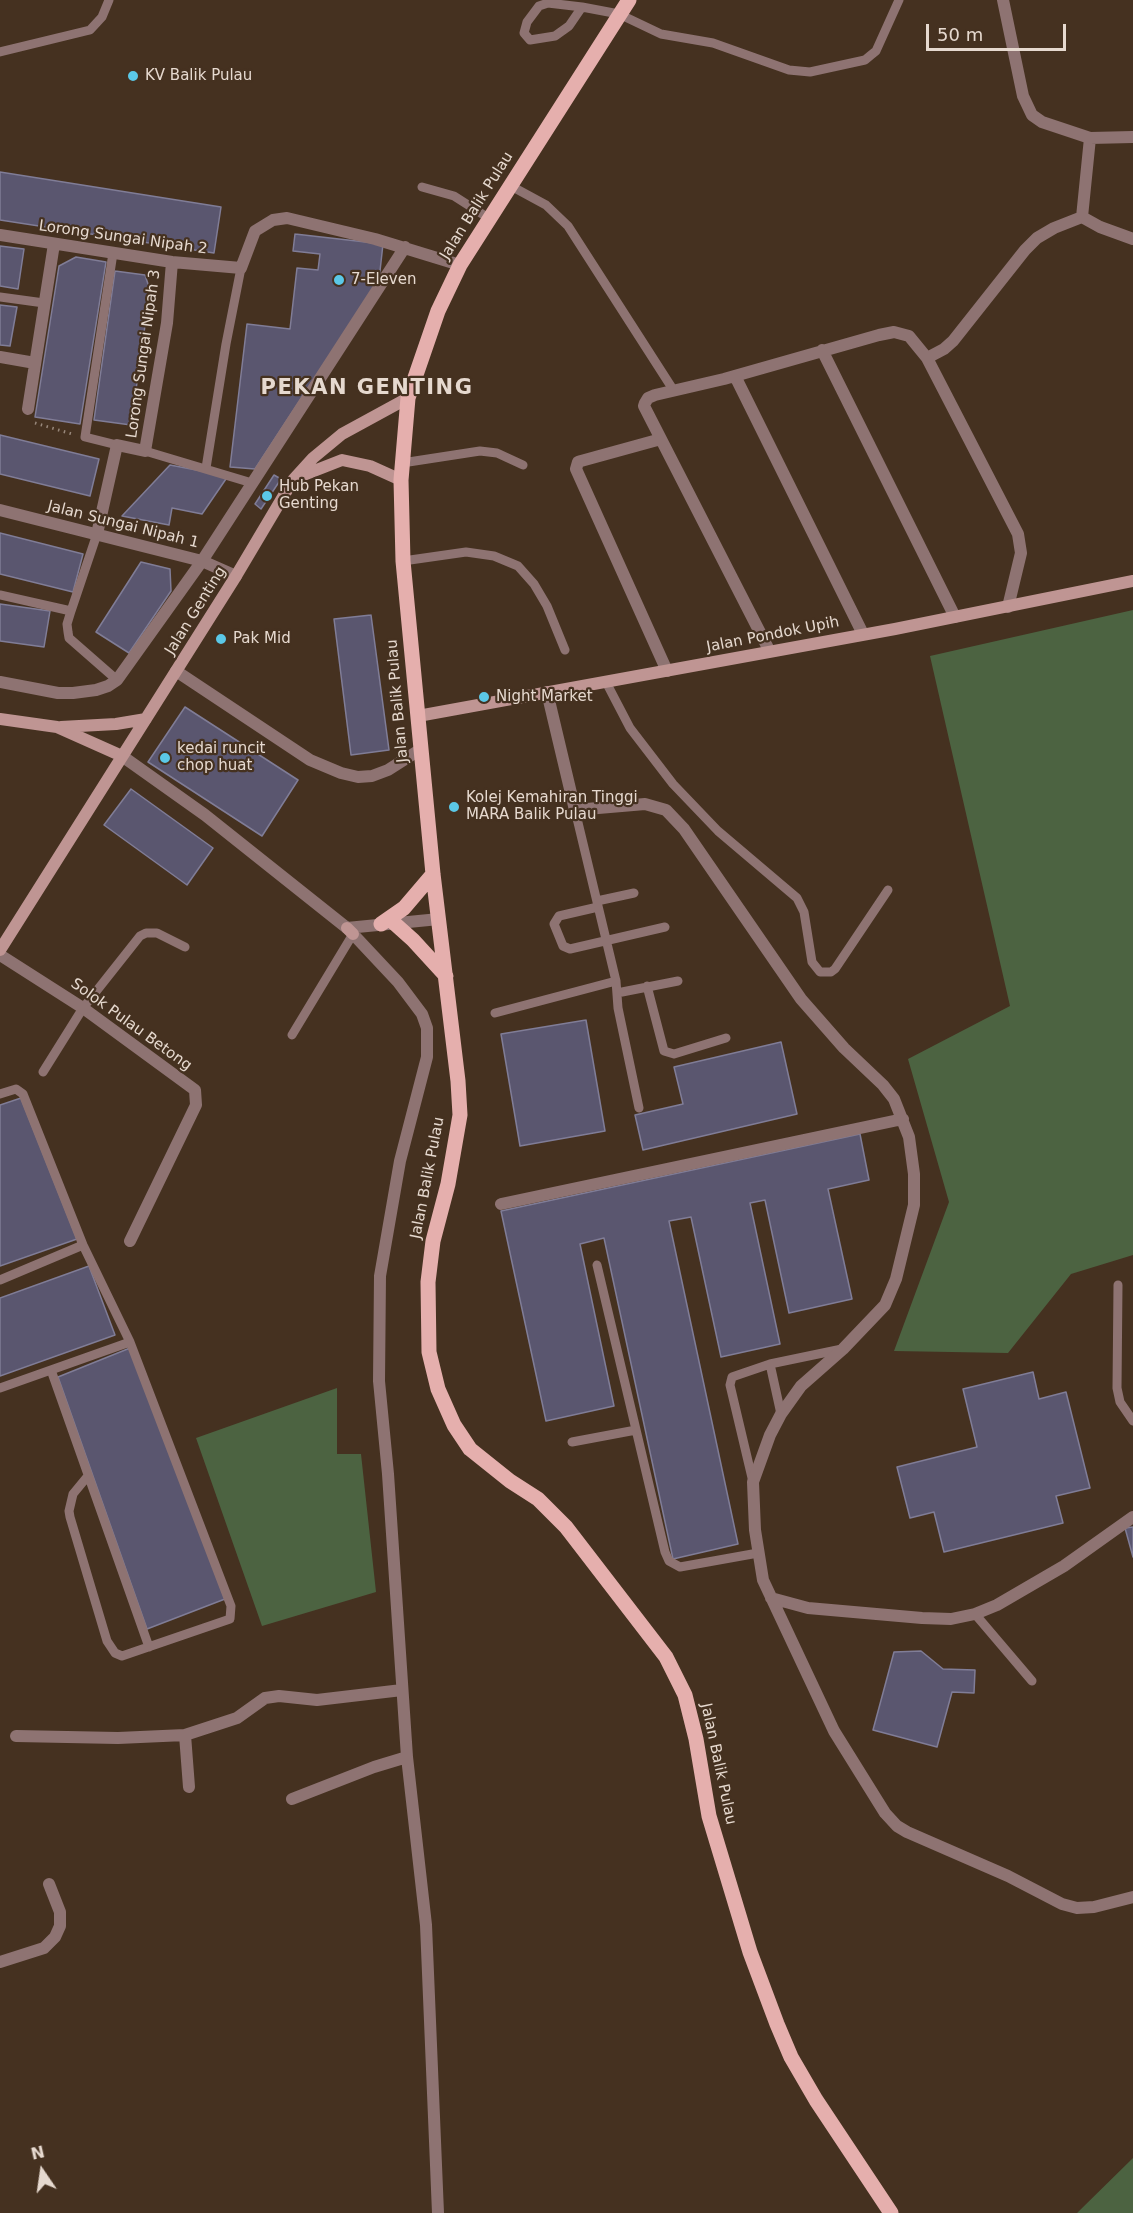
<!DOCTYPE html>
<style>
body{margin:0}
#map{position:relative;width:1133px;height:2213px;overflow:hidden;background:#453120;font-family:"DejaVu Sans",sans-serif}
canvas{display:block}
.north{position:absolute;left:12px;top:2141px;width:60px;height:60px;-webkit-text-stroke:4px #453120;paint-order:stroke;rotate:347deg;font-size:16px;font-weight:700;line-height:24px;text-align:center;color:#e6d9cf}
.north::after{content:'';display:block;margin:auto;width:21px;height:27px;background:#e6d9cf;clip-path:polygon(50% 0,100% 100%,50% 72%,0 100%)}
.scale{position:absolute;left:926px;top:24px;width:140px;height:27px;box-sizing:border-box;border:3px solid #e6d9cf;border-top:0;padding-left:8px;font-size:18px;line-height:21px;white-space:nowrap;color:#e6d9cf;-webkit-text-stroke:4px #453120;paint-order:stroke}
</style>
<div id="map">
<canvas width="1133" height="2213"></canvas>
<div class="north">N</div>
<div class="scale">50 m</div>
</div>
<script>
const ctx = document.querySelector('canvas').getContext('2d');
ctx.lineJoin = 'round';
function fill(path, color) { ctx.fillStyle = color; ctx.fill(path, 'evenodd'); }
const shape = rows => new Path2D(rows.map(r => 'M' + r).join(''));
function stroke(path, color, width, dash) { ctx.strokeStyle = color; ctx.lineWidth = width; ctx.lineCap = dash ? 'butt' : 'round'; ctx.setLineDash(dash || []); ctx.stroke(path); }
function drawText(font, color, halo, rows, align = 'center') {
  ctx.font = font + ' "DejaVu Sans",sans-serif'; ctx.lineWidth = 4.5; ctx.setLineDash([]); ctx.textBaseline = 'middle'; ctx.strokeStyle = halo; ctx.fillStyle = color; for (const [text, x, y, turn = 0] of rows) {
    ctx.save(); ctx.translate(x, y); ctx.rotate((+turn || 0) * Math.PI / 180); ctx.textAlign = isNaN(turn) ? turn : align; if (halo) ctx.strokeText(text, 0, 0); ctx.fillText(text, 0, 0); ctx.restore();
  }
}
const green = shape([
 [1133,610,1133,1255,1071,1274,1008,1353,894,1351,949,1202,908,1059,1010,1006,930,656],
 [337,1388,337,1454,361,1454,376,1592,262,1626,196,1438],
 [1133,2158,1133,2213,1077,2213]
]);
const building = shape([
 [0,172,221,207,214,253,0,220,0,172],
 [295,234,383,244,379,280,255,469,230,467,247,324,290,329,297,268,318,270,320,254,293,251,295,234],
 [0,246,24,249,18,289,0,286,0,246],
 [76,257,106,262,80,424,35,417,59,266,76,257],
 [115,271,145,275,150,290,131,425,94,420,115,271],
 [0,305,17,307,10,346,0,345,0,305],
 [0,435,99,459,90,496,0,474,0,435],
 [170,465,228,476,202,514,172,508,169,525,122,516,170,465],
 [274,475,281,479,261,509,255,504,274,475],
 [0,533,83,554,73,592,0,574,0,533],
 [141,562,170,569,171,591,129,653,96,632,141,562],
 [0,604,50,611,44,647,0,641,0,604],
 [371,615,389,750,351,755,334,619,371,615],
 [185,707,298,780,262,836,148,762,185,707],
 [131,789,213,848,187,885,104,825,131,789],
 [586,1020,605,1131,520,1146,501,1034,586,1020],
 [781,1042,797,1114,643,1150,635,1115,683,1104,674,1067,781,1042],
 [21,1098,77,1239,0,1266,0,1105,21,1098],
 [860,1134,869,1180,828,1189,852,1299,789,1313,765,1200,750,1203,780,1344,721,1357,691,1217,669,1221,738,1544,673,1559,604,1238,580,1244,614,1406,546,1421,501,1211,860,1134],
 [89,1266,115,1335,0,1376,0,1298,89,1266],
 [130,1348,225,1599,147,1629,58,1377,130,1348],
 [1033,1372,1039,1399,1066,1392,1090,1488,1056,1496,1063,1523,944,1552,934,1512,910,1518,897,1467,977,1447,963,1389,1033,1372],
 [1133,1527,1133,1557,1125,1528,1133,1527],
 [921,1651,943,1669,975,1670,974,1693,952,1692,937,1747,873,1730,894,1652,921,1651]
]);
const path = shape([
 [35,423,72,434]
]);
const lane = shape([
 [582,7,569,26,555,36,530,40,524,33,527,22,539,6,548,3,582,7,619,14,661,34,713,43,789,70,810,72,865,60,871,55,876,51,899,0],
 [0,52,90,30,102,17,109,0],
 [511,186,546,205,568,226,674,391],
 [422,187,454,196,490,219],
 [113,253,85,437,117,445],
 [0,297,44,303],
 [145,451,252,483],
 [402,463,480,451,497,453,523,465],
 [206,468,226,344,241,268],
 [97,534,71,611,67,624,68,632,69,638,117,680],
 [403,561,466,552,494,556,518,566,534,584,547,606,565,650],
 [0,595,71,611],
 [606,682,630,728,673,784,718,831,797,898,804,912,812,962,820,972,831,972,835,969,888,890],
 [575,810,616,981,618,1008,639,1108],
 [597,901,634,893],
 [598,907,559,916,554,924,563,946,570,949,665,927],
 [647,986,664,1051,674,1054,726,1038],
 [617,993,678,981],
 [495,1013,616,981],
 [292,1035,353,934],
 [43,1072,83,1008,140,936,146,933,157,933,185,947],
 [0,1094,16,1089,23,1094,83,1245,130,1342,231,1606,230,1619,122,1656,115,1653,107,1641,70,1517,69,1511,73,1494,87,1477],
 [597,1265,665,1552,669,1561,680,1567,758,1553],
 [0,1280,83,1245],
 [1118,1285,1117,1388,1120,1402,1133,1421],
 [770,1364,781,1414],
 [51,1370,149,1647],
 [0,1388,130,1342],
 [572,1442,636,1430],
 [753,1482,730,1385,732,1377,770,1364,842,1349],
 [975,1614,1032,1681]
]);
const street = shape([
 [1003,0,1023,96,1032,115,1042,122,1090,138,1133,137],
 [1090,138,1082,217,1100,227,1133,239],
 [0,235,172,262,241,268,255,231,273,220,287,218,375,239,460,265],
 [822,350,955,617],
 [0,357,35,363],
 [927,358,944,349,953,341,1025,250,1037,238,1054,228,1082,217],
 [735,376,863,634],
 [28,409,54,244],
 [661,439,581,461,578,462,576,469,667,671],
 [0,510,202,561,236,576],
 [97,534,117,445,145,451,167,323,172,262],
 [769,650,644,406,645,403,648,398,655,395,724,379,879,335,894,332,909,336,927,358,1018,534,1021,553,1008,607],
 [176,671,310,760,341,773,358,777,372,776,388,770,421,749],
 [0,682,58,693,73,693,96,690,108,686,117,680,202,561,405,247],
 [547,692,575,810,645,804,666,810,684,829,801,999,844,1048,883,1085,894,1099,909,1137,914,1174,914,1205,896,1279,885,1305,843,1349,801,1386,781,1414,770,1435,753,1482,755,1530,763,1580,834,1731,885,1813,897,1826,907,1832,1008,1876,1062,1904,1077,1908,1094,1907,1133,1897],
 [122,756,205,815,347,928,439,919],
 [353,934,398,982,422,1014,427,1028,427,1057,400,1161,380,1276,379,1381,388,1474,407,1757,426,1925,438,2213],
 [0,955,83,1008,195,1090,196,1105,130,1241],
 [501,1204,903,1119],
 [771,1598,808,1608,922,1618,951,1619,975,1614,997,1605,1064,1566,1133,1517],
 [185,1735,189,1787],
 [16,1736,118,1738,185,1735,237,1718,265,1698,279,1696,317,1700,402,1690],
 [292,1799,374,1767,407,1757],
 [0,1962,44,1948,55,1937,60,1926,60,1912,49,1884]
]);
const secondary = shape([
 [296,478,342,460,370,466,401,480],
 [418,716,895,629,1133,581],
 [0,719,57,727,122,756],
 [61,727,116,724,146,719],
 [347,928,353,934],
 [0,950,236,576,293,480,313,458,342,434,408,398]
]);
const primary = shape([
 [629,0,460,265,438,311,408,398,401,480,403,561,433,874,458,1081,460,1115,448,1184,433,1241,428,1282,429,1352,438,1389,454,1425,470,1449,510,1481,538,1499,566,1527,666,1657,685,1695,696,1739,709,1816,750,1952,777,2024,791,2057,816,2100,891,2213],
 [394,923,413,940,446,976],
 [381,924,404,908,433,874]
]);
const markers = [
 [133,76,6,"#5bc8e7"],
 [339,280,6,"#5bc8e7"],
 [267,496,6,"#5bc8e7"],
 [221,639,6,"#5bc8e7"],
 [484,697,6,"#5bc8e7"],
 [165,758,6,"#5bc8e7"],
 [454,807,6,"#5bc8e7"]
];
const poiNames = [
 ["KV Balik Pulau",145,76],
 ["7-Eleven",351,280],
 ["Hub Pekan",279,487],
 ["Genting",279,504],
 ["Pak Mid",233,639],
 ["Night Market",496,697],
 ["kedai runcit",177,749],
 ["chop huat",177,766],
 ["Kolej Kemahiran Tinggi",466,798],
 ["MARA Balik Pulau",466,815]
];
const streetNames = [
 ["Jalan Balik Pulau",477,206,-58],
 ["Lorong Sungai Nipah 2",123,238,8],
 ["Lorong Sungai Nipah 3",144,354,-82],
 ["Jalan Sungai Nipah 1",123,525,14],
 ["Jalan Genting",196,611,-58],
 ["Jalan Pondok Upih",773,635,-11],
 ["Jalan Balik Pulau",398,701,-95],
 ["Solok Pulau Betong",131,1025,36],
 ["Jalan Balik Pulau",428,1178,-79],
 ["Jalan Balik Pulau",718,1764,78]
];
const districtNames = [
 ["PEKAN GENTING",367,389]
];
fill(green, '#4c6341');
fill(building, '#5a566f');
stroke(building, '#807d97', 1.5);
stroke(path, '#98887b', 3, [1.5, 4.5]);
stroke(lane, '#8e7372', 9);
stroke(street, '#8e7372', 12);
stroke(secondary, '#bf9593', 12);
stroke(primary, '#e5afad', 15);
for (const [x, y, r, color] of markers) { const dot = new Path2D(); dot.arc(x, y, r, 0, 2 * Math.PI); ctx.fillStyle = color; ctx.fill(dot); stroke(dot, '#453120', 2); }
drawText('15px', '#e6d9cf', '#453120', poiNames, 'left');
drawText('15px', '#e6d9cf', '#453120', streetNames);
ctx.letterSpacing = '1.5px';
drawText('bold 21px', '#e6d9cf', '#453120', districtNames);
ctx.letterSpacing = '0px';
</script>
